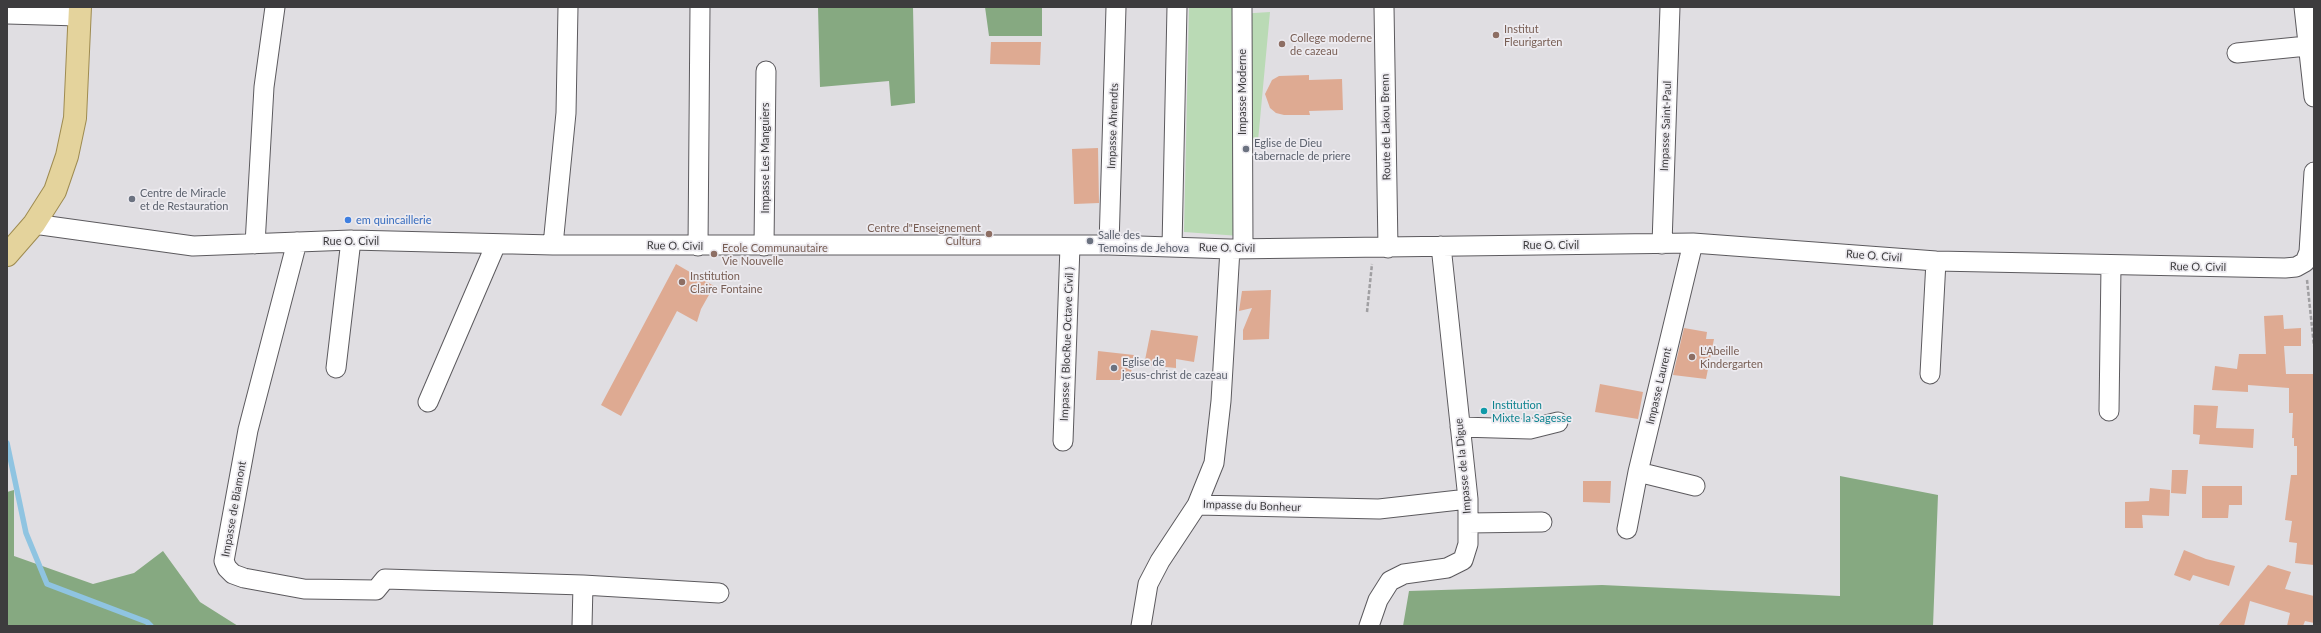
<!DOCTYPE html>
<style>
body{margin:0}
#map{position:relative;width:2321px;height:633px;overflow:hidden;background:#e0dee2;font-family:Lato,sans-serif}
canvas{display:block}
.frame{position:absolute;inset:0;border:8px solid #3d3c3e;pointer-events:none}
</style>
<div id="map">
<canvas width="2321" height="633"></canvas>
<div class="frame"></div>
</div>
<script>
const context = document.querySelector('canvas').getContext('2d');
context.lineJoin = 'round';
function fillPath(path, color) { context.fillStyle = color; context.fill(path, 'evenodd'); }
const toPath = rows => new Path2D(rows.map(r => 'M' + r).join(''));
function stroke(path, color, width, dash) { context.strokeStyle = color; context.lineWidth = width; context.lineCap = dash ? 'butt' : 'round'; context.setLineDash(dash || []); context.stroke(path); }
function label(font, color, halo, rows, align = 'center') {
  context.font = font + ' Lato,sans-serif'; context.lineWidth = 3.5; context.setLineDash([]); context.textBaseline = 'middle'; context.strokeStyle = halo; context.fillStyle = color; for (const [text, x, y, turn = 0] of rows) {
    context.save(); context.translate(x, y); context.rotate((+turn || 0) * Math.PI / 180); context.textAlign = isNaN(turn) ? turn : align; if (halo) context.strokeText(text, 0, 0); context.fillText(text, 0, 0); context.restore();
  }
}
fillPath(toPath([
 [1189,7,1237,7,1238,14,1270,12,1258,141,1246,143,1240,236,1184,232]
]), '#badab5');
fillPath(toPath([
 [818,7,913,7,915,103,891,106,889,81,820,87],
 [985,7,1042,7,1042,36,989,36],
 [1840,476,1938,495,1933,626,1403,626,1409,591,1602,585,1840,596],
 [14,490,14,556,93,584,134,573,163,551,200,602,238,626,7,626,7,492]
]), '#86a981');
stroke(toPath([
 [7,443,26,533,47,584,147,622,151,626]
]), '#8fc4e1', 5.5);
fillPath(toPath([
 [991,42,1041,42,1040,65,990,64],
 [1309,75,1309,80,1342,79,1343,110,1309,111,1310,115,1284,115,1276,113,1270,108,1265,94,1272,80,1279,76],
 [1098,148,1099,203,1074,204,1072,149],
 [676,264,714,286,701,309,697,322,677,311,621,416,601,405],
 [1271,290,1269,339,1243,340,1243,330,1252,308,1239,311,1242,291],
 [2283,315,2284,329,2301,328,2301,346,2284,346,2286,374,2314,374,2314,565,2295,563,2297,543,2289,542,2292,521,2285,520,2291,475,2297,475,2297,446,2294,446,2294,438,2292,438,2293,413,2289,413,2289,388,2248,385,2248,392,2212,390,2215,366,2237,369,2239,354,2266,354,2264,316],
 [1684,328,1707,332,1706,339,1714,339,1706,379,1673,375],
 [1151,330,1198,336,1194,362,1176,359,1176,368,1144,365],
 [1098,351,1134,355,1130,380,1096,380],
 [1600,384,1643,392,1638,419,1595,412],
 [2194,405,2218,406,2216,428,2254,429,2253,448,2199,444,2200,435,2193,434],
 [2172,470,2188,470,2186,494,2171,493],
 [1583,481,1611,481,1610,503,1583,502],
 [2202,486,2242,486,2242,505,2229,505,2228,518,2202,518],
 [2150,488,2170,490,2169,516,2142,515,2143,528,2125,528,2125,502,2149,501],
 [2184,550,2206,559,2235,566,2229,586,2193,575,2190,581,2174,575],
 [2268,565,2291,572,2285,589,2314,596,2314,623,2305,621,2303,626,2287,626,2290,613,2250,601,2244,626,2218,626]
]), '#deaa92');
const minor = toPath([
 [1242,7,1243,248],
 [1384,7,1388,248],
 [2304,7,2314,97],
 [7,14,79,16],
 [2237,53,2307,46],
 [34,224,193,246,351,240,553,245,1109,245,1230,249,1693,243,1936,261,2285,268,2296,267,2305,262,2309,252,2314,172],
 [297,242,248,430,224,561,227,568,233,574,244,578,304,589,376,590,385,579,583,585,582,626],
 [255,244,264,87,275,7],
 [1662,244,1670,7],
 [553,245,566,113,568,7],
 [1109,245,1116,7],
 [698,246,700,7],
 [764,246,766,71],
 [1172,247,1177,7],
 [1230,249,1221,401,1214,463,1197,505,1379,509,1468,499],
 [336,368,351,240],
 [1930,374,1936,261],
 [428,402,496,244],
 [2109,411,2111,266],
 [1460,427,1530,429,1558,422],
 [1063,441,1070,246],
 [1638,472,1695,486],
 [1468,523,1542,522],
 [1627,529,1638,472,1693,243],
 [583,585,719,593],
 [1141,626,1148,584,1160,561,1197,505],
 [1369,626,1378,600,1390,581,1404,574,1447,568,1463,560,1468,544,1468,499,1441,246]
]);
const major = toPath([
 [7,255,34,224,55,191,67,156,75,118,80,7]
]);
stroke(minor, '#5c5a5e', 21);
stroke(major, '#9e8b50', 24);
stroke(toPath([
 [2307,280,2314,346],
 [1367,312,1372,264]
]), '#a09fa2', 2.5, [4, 2]);
stroke(minor, '#fff', 19);
stroke(major, '#e4d39c', 22);
for (const [x, y, r, color] of [
 [1496,35,4,"#8d6e63"],
 [1282,44,4,"#8d6e63"],
 [1246,149,4,"#6b7280"],
 [132,199,4,"#6b7280"],
 [348,220,4,"#3f7fe0"],
 [989,234,4,"#8d6e63"],
 [1090,241,4,"#6b7280"],
 [714,254,4,"#8d6e63"],
 [682,282,4,"#8d6e63"],
 [1692,357,4,"#8d6e63"],
 [1114,368,4,"#6b7280"],
 [1484,411,4,"#0f9aa8"]
]) { const dot = new Path2D(); dot.arc(x, y, r, 0, 2 * Math.PI); context.fillStyle = color; context.fill(dot); stroke(dot, '#edebf0', 1.5); }
label('11px', '#785e54', '#edebf0', [
 ["Institut",1504,29],
 ["Fleurigarten",1504,42],
 ["College moderne",1290,38],
 ["de cazeau",1290,51],
 ["Centre d\"Enseignement",981,228,"right"],
 ["Cultura",981,241,"right"],
 ["Ecole Communautaire",722,248],
 ["Vie Nouvelle",722,261],
 ["Institution",690,276],
 ["Claire Fontaine",690,289],
 ["L'Abeille",1700,351],
 ["Kindergarten",1700,364]
], 'left');
label('11px', '#3d3c3e', '#edebf0', [
 ["Impasse Moderne",1242,92,-90],
 ["Impasse Ahrendts",1113,126,-88],
 ["Impasse Saint-Paul",1666,126,-88],
 ["Route de Lakou Brenn",1386,127,-91],
 ["Impasse Les Manguiers",765,158,-90],
 ["Rue O. Civil",351,241],
 ["Rue O. Civil",1551,245],
 ["Rue O. Civil",675,246,1],
 ["Rue O. Civil",1227,248,1],
 ["Rue O. Civil",1874,256,4],
 ["Rue O. Civil",2198,267,1],
 ["Impasse ( BlocRue Octave Civil )",1067,344,-88],
 ["Impasse Laurent",1659,386,-77],
 ["Impasse de la Digue",1463,466,-95],
 ["Impasse du Bonheur",1252,506,2],
 ["Impasse de Biamont",234,509,-80]
]);
label('11px', '#5b616d', '#edebf0', [
 ["Eglise de Dieu",1254,143],
 ["tabernacle de priere",1254,156],
 ["Centre de Miracle",140,193],
 ["et de Restauration",140,206],
 ["Salle des",1098,235],
 ["Temoins de Jehova",1098,248],
 ["Eglise de",1122,362],
 ["jesus-christ de cazeau",1122,375]
], 'left');
label('11px', '#366cbe', '#edebf0', [
 ["em quincaillerie",356,220]
], 'left');
label('11px', '#0d838f', '#edebf0', [
 ["Institution",1492,405],
 ["Mixte la Sagesse",1492,418]
], 'left');
</script>
